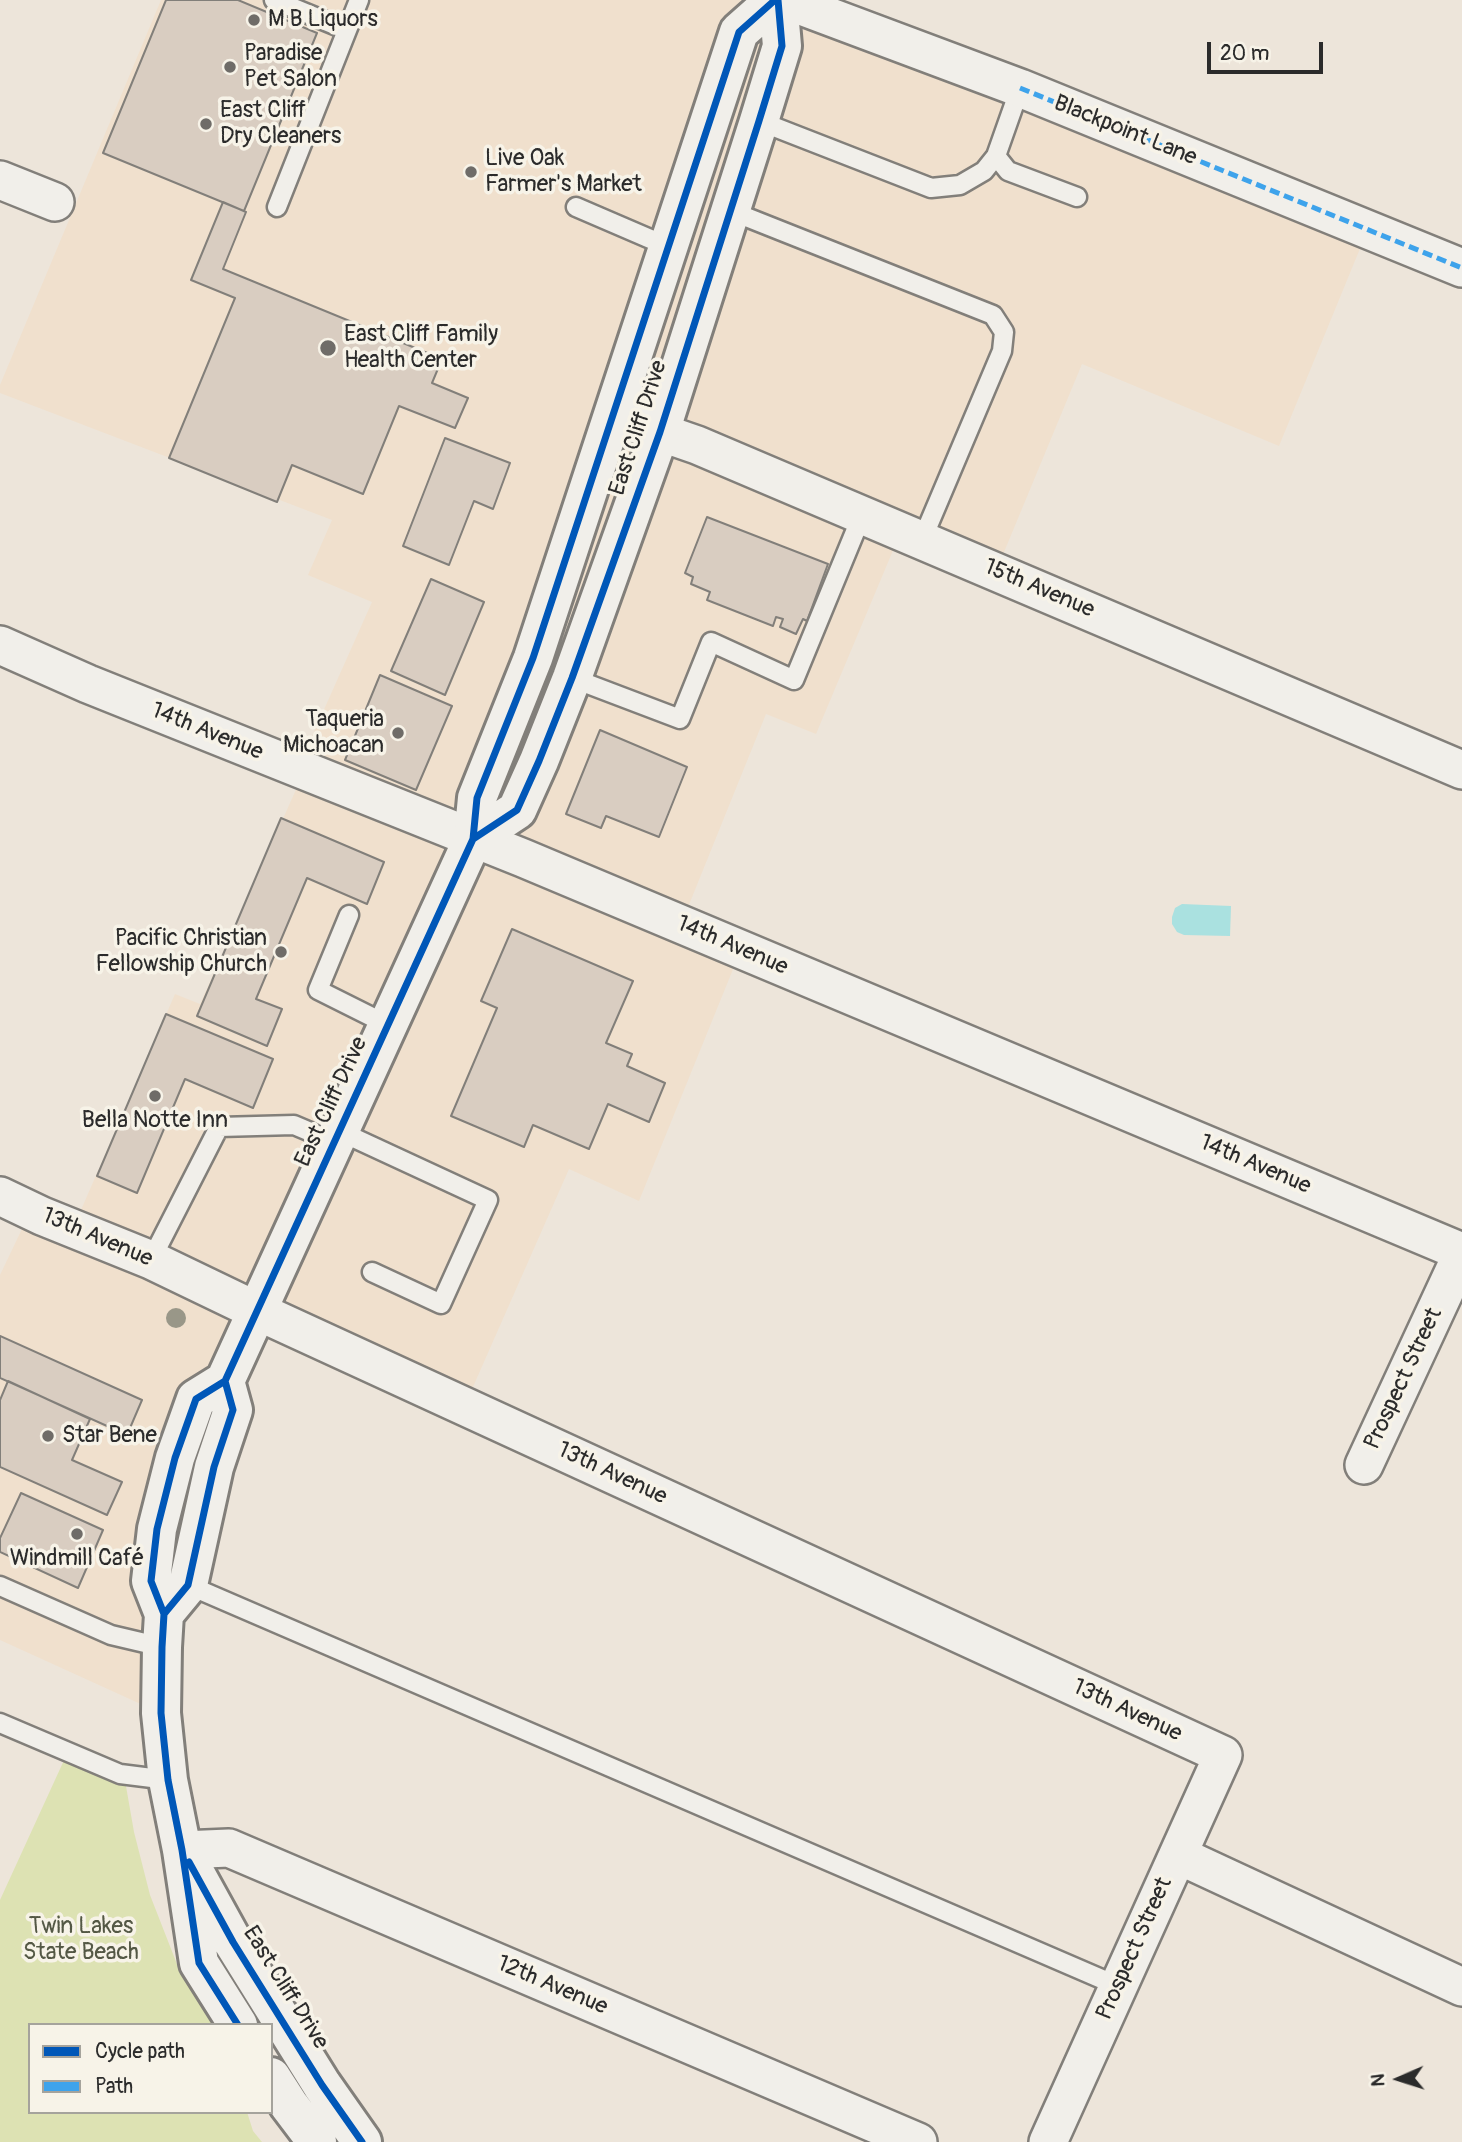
<!DOCTYPE html>
<meta charset="utf-8">
<style>
body{margin:0}
#map{position:relative;width:1462px;height:2142px;overflow:hidden;background:#ede5da;font-family:Pangolin,sans-serif}
canvas{display:block}
.legend{position:absolute;left:28px;top:2023px;width:245px;height:91px;box-sizing:border-box;background:#f7f3e8;border:2px solid #a5a39c;margin:0;padding:9px 12px;list-style:none;font-size:21px;color:#2b2b2b}
.legend li{display:flex;align-items:center;gap:14px;height:35px}
.legend b{width:35px;border:2px solid #a5a39c}
.north{position:absolute;left:1364px;top:2044px;width:70px;height:70px;-webkit-text-stroke:5px #f7f3e8;paint-order:stroke;rotate:267deg;font-size:19px;font-weight:700;line-height:28px;text-align:center;color:#2b2b2b}
.north::after{content:'';display:block;margin:auto;width:24px;height:32px;background:#2b2b2b;clip-path:polygon(50% 0,100% 100%,50% 72%,0 100%)}
.scale{position:absolute;left:1207px;top:42px;width:116px;height:32px;box-sizing:border-box;border:4px solid #2b2b2b;border-top:0;padding-left:9px;font-size:21px;line-height:24px;white-space:nowrap;color:#2b2b2b;-webkit-text-stroke:5px #f7f3e8;paint-order:stroke}
</style>
<div id="map">
<canvas width="1462" height="2142"></canvas>
<ul class="legend">
<li><b style="height:9px;background:#0057b8"></b>Cycle path</li>
<li><b style="height:9px;background:#3ea3eb"></b>Path</li>
</ul>
<div class="north">N</div>
<div class="scale">20 m</div>
</div>
<script>
const context = document.querySelector('canvas').getContext('2d');
context.lineJoin = 'round';
function fillPath(path, color) { context.fillStyle = color; context.fill(path, 'evenodd'); }
const toPath = rows => new Path2D(rows.map(r => 'M' + r).join(''));
function stroke(path, color, width, dash) { context.strokeStyle = color; context.lineWidth = width; context.lineCap = dash ? 'butt' : 'round'; context.setLineDash(dash || []); context.stroke(path); }
function label(font, color, halo, rows, align = 'center') {
  context.font = font + ' Pangolin,sans-serif'; context.lineWidth = 7; context.setLineDash([]); context.textBaseline = 'middle'; context.strokeStyle = halo; context.fillStyle = color; for (const [text, x, y, turn = 0] of rows) {
    context.save(); context.translate(x, y); context.rotate((+turn || 0) * Math.PI / 180); context.textAlign = isNaN(turn) ? turn : align; if (halo) context.strokeText(text, 0, 0); context.fillText(text, 0, 0); context.restore();
  }
}
fillPath(toPath([
 [161,0,782,0,1366,234,1279,446,1082,364,997,569,902,529,816,734,766,714,680,927,740,952,639,1201,569,1169,465,1405,262,1312,210,1434,167,1716,0,1640,0,1275,32,1208,74,1226,175,994,200,1004,303,774,297,770,372,602,308,575,332,520,0,393,0,385]
]), '#f0e0cd');
fillPath(toPath([
 [71,1745,123,1769,134,1832,150,1895,182,1977,208,1991,219,2025,30,2025,30,2112,247,2112,253,2131,262,2142,0,2142,0,1900]
]), '#dde2b3');
fillPath(toPath([
 [1182,904,1231,906,1230,936,1184,935,1177,932,1172,924,1172,917,1175,908]
]), '#aae1e0');
const building = toPath([
 [166,0,238,0,317,33,244,211,103,153,166,0],
 [223,202,246,212,223,269,442,359,432,383,468,398,455,428,399,406,363,494,292,465,277,502,169,458,235,298,191,280,223,202],
 [445,438,510,463,493,509,474,501,449,565,403,546,445,438],
 [707,517,828,564,807,621,803,619,796,634,780,627,783,619,776,617,773,626,707,600,710,592,691,584,693,577,685,573,707,517],
 [431,579,484,602,445,695,391,671,431,579],
 [380,675,452,706,416,790,345,760,380,675],
 [600,730,687,767,659,837,606,816,601,828,566,814,600,730],
 [281,818,384,862,367,904,307,878,256,999,282,1009,267,1046,197,1016,281,818],
 [512,929,633,981,606,1043,632,1054,627,1066,665,1083,649,1122,608,1104,589,1149,533,1125,524,1147,451,1116,497,1008,481,1001,512,929],
 [166,1014,273,1059,253,1108,185,1079,137,1193,97,1176,166,1014],
 [0,1336,142,1400,127,1435,0,1378,0,1336],
 [8,1381,90,1419,72,1460,122,1482,107,1515,0,1467,0,1400,8,1381],
 [21,1493,103,1530,78,1588,0,1552,0,1538,21,1493]
]);
fillPath(building, '#d9cdc1');
stroke(building, '#827f7a', 2);
const service = toPath([
 [274,0,347,30],
 [759,121,931,188,960,185,984,171,996,156,1020,88],
 [996,156,1008,171,1077,197],
 [277,207,359,0],
 [576,207,669,247],
 [731,211,993,315,1004,332,1002,351,922,540],
 [572,678,680,719,711,642,794,680,862,515],
 [349,915,318,990,388,1025],
 [339,1131,488,1200,441,1304,372,1272],
 [151,1260,219,1127,294,1125,334,1142],
 [188,1585,1118,1986],
 [0,1586,111,1635,162,1647],
 [0,1723,120,1774,168,1780]
]);
const minor = toPath([
 [785,0,1020,88,1462,268],
 [0,180,55,202],
 [613,416,697,445,1462,770],
 [0,645,88,684,523,858,1462,1252],
 [0,1196,42,1216,151,1260,257,1311,1223,1755,1048,2142],
 [1364,1465,1462,1254],
 [182,1850,229,1848,918,2142],
 [1178,1855,1462,1987]
]);
const secondary = toPath([
 [473,839,517,810,539,761,572,678,660,432,759,121,782,46,778,0],
 [164,1614,188,1585,214,1467,233,1410,225,1381],
 [195,1873,233,1942,322,2085,362,2142],
 [238,2025,199,1963,182,1850,168,1780,161,1713,162,1647,164,1614,151,1581,157,1529,175,1458,196,1399,225,1381,473,839,477,798,533,658,739,32,775,0],
 [271,2077,289,2105,317,2142]
]);
stroke(service, '#827f7a', 23);
stroke(minor, '#827f7a', 42);
stroke(secondary, '#827f7a', 44);
stroke(service, '#f1efea', 18);
stroke(minor, '#f1efea', 37);
stroke(secondary, '#f1efea', 38);
stroke(toPath([
 [1020,88,1462,268]
]), '#3ea3eb', 5, [10, 5]);
stroke(toPath([
 [473,839,517,810,539,761,572,678,660,432,759,121,782,46,778,0],
 [164,1614,188,1585,214,1467,233,1410,225,1381],
 [189,1862,233,1942,322,2085,362,2142],
 [238,2025,199,1963,182,1850,168,1780,161,1713,162,1647,164,1614,151,1581,157,1529,175,1458,196,1399,225,1381,473,839,477,798,533,658,739,32,775,0]
]), '#0057b8', 7);
context.fillStyle = '#999788';
for (const [x, y] of [
 [176,1318]
]) { context.beginPath(); context.arc(x, y, 10, 0, 2 * Math.PI); context.fill(); }
for (const [x, y, r, color] of [
 [254,20,7,"#6f6c68"],
 [230,67,7,"#6f6c68"],
 [206,124,7,"#6f6c68"],
 [471,172,7,"#6f6c68"],
 [328,348,9,"#6f6c68"],
 [398,733,7,"#6f6c68"],
 [281,952,7,"#6f6c68"],
 [155,1096,7,"#6f6c68"],
 [48,1436,7,"#6f6c68"],
 [77,1534,7,"#6f6c68"]
]) { const dot = new Path2D(); dot.arc(x, y, r, 0, 2 * Math.PI); context.fillStyle = color; context.fill(dot); stroke(dot, '#f7f3e8', 2.5); }
label('23px', '#2b2b2b', '#f7f3e8', [
 ["M B Liquors",268,20],
 ["Paradise",244,54],
 ["Pet Salon",244,80],
 ["East Cliff",220,111],
 ["Dry Cleaners",220,137],
 ["Live Oak",485,159],
 ["Farmer's Market",485,185],
 ["East Cliff Family",344,335],
 ["Health Center",344,361],
 ["Taqueria",384,720,"right"],
 ["Michoacan",384,746,"right"],
 ["Pacific Christian",267,939,"right"],
 ["Fellowship Church",267,965,"right"],
 ["Bella Notte Inn",155,1121,"center"],
 ["Star Bene",62,1436],
 ["Windmill Café",77,1559,"center"]
], 'left');
label('23px', '#2b2b2b', '#f7f3e8', [
 ["Blackpoint Lane",1125,131,22],
 ["East Cliff Drive",639,428,-72],
 ["15th Avenue",1039,589,23],
 ["14th Avenue",207,732,22],
 ["14th Avenue",732,946,23],
 ["East Cliff Drive",332,1102,-65],
 ["14th Avenue",1255,1165,23],
 ["13th Avenue",97,1238,23],
 ["Prospect Street",1404,1379,-65],
 ["13th Avenue",612,1474,25],
 ["13th Avenue",1127,1711,25],
 ["Prospect Street",1135,1949,-66],
 ["12th Avenue",552,1986,23],
 ["East Cliff Drive",285,1988,58]
]);
label('23px', '#545845', '#f7f3e8', [
 ["Twin Lakes",81,1927],
 ["State Beach",81,1953]
]);
</script>
